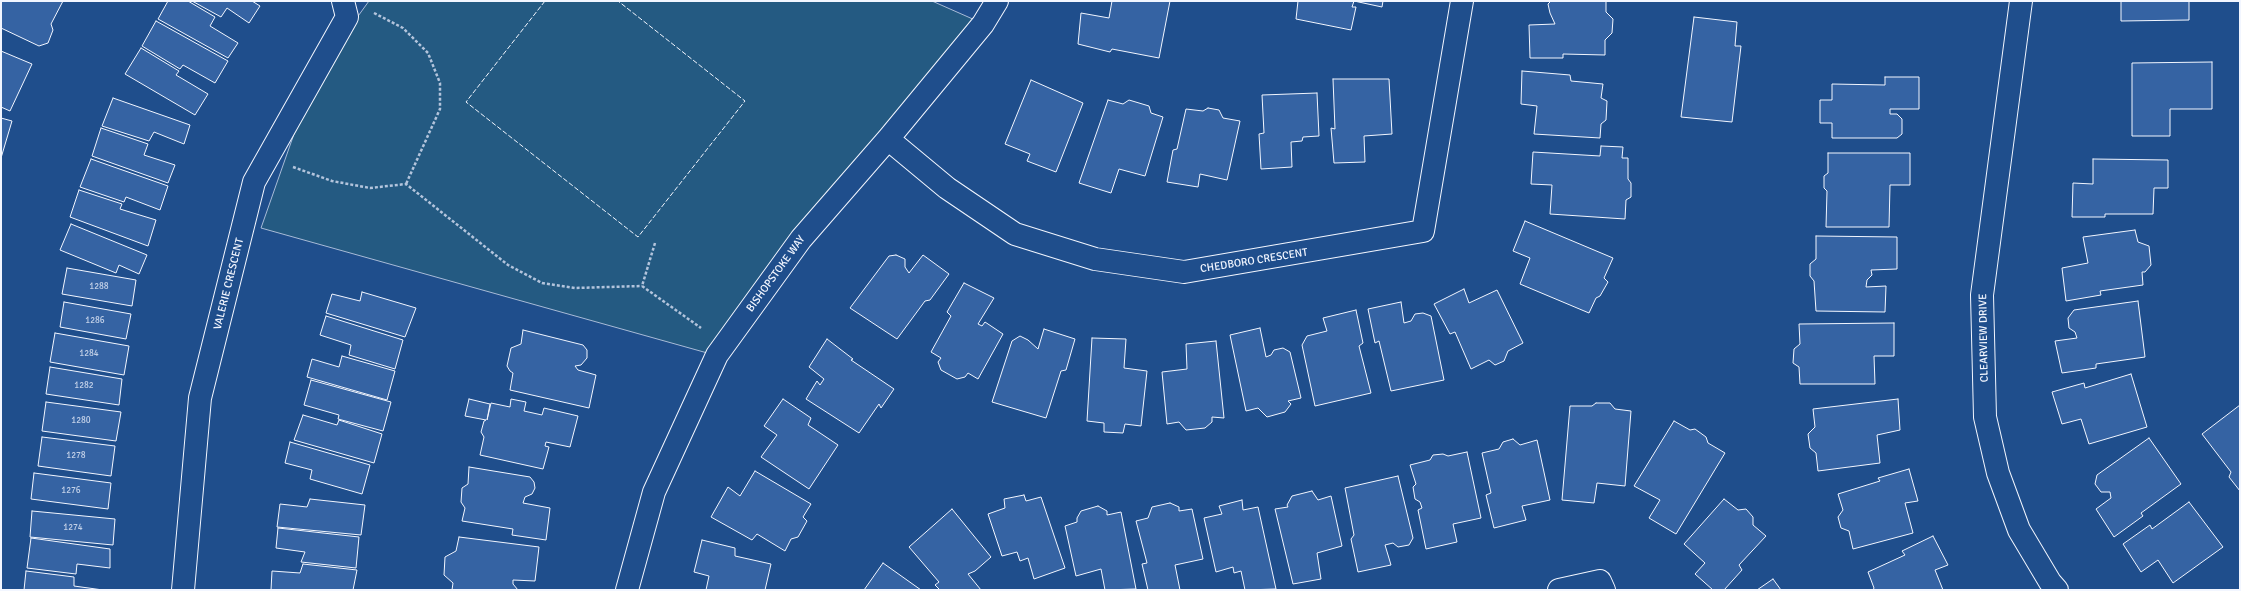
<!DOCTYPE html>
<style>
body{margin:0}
#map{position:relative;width:2241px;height:591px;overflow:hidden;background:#1f4e8c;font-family:Signika,sans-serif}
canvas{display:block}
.frame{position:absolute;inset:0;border:2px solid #f2f6ff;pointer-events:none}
</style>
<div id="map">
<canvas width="2241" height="591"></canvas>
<div class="frame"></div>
</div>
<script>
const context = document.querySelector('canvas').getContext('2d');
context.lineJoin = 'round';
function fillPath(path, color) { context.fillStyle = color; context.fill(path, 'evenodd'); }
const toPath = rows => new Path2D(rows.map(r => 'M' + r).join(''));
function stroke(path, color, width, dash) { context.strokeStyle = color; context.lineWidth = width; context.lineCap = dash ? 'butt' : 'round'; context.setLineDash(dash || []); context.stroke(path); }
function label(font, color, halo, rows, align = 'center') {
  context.font = font + ' Signika,sans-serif'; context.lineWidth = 3; context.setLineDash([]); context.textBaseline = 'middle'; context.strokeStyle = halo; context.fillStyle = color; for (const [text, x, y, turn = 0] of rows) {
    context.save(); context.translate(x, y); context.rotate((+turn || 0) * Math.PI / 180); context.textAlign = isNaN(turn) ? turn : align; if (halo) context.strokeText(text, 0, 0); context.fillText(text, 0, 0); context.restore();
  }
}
const green = toPath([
 [369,1,932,1,984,24,718,356,261,228,314,77,369,1]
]);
fillPath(green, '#245a82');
stroke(green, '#a8bbd7', 1);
const building = toPath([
 [1,1,63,1,51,24,53,30,48,43,39,46,1,28,1,1],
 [168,1,188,1,215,17,210,26,238,43,228,58,158,19,168,1],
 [192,1,252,1,260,6,249,23,227,8,221,17,192,1],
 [1112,1,1170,1,1159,58,1112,49,1110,52,1078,44,1081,13,1109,18,1112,1],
 [1298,1,1383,1,1382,7,1354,1,1352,7,1356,7,1351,30,1296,19,1298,1],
 [1551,1,1606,1,1606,12,1613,19,1612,33,1605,40,1605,55,1563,54,1563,58,1530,58,1529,25,1555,24,1550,13,1548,4,1551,1],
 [2121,1,2189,1,2189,20,2121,21,2121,1],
 [1694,17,1737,22,1735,46,1741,46,1732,122,1681,117,1694,17],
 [156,21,228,61,215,83,183,65,180,69,142,46,156,21],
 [141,48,179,71,176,75,208,94,195,115,125,74,141,48],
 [1,51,32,64,10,111,1,107,1,51],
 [2212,62,2212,109,2170,109,2170,136,2132,136,2132,63,2212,62],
 [1522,71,1570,75,1571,81,1603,84,1601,98,1607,101,1606,120,1601,124,1600,138,1534,134,1537,106,1521,104,1522,71],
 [1885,77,1919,77,1919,109,1890,109,1890,114,1897,114,1902,119,1902,134,1897,138,1832,138,1832,123,1820,123,1820,100,1832,100,1832,84,1885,85,1885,77],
 [1333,79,1389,79,1392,134,1364,136,1365,162,1334,163,1331,128,1335,129,1333,79],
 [1031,80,1083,103,1056,172,1027,161,1030,154,1005,144,1031,80],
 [1317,93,1319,136,1303,137,1302,141,1291,142,1292,167,1261,169,1259,134,1264,133,1262,95,1317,93],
 [113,98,190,125,184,144,154,132,149,141,102,126,113,98],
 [1108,100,1123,104,1129,100,1149,106,1151,113,1163,117,1145,176,1119,169,1111,193,1079,183,1108,100],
 [1208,108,1219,110,1223,118,1240,121,1227,180,1200,174,1198,187,1167,182,1173,150,1177,149,1186,109,1203,111,1208,108],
 [1,118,12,121,1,158,1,118],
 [101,128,148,144,144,155,175,165,168,183,92,156,101,128],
 [1601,146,1623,147,1622,158,1628,158,1628,179,1631,183,1631,197,1626,200,1625,219,1550,214,1552,185,1531,184,1533,152,1600,156,1601,146],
 [1828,153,1910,153,1910,185,1890,185,1889,227,1826,227,1827,191,1824,188,1824,176,1828,173,1828,153],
 [91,159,168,186,160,210,126,197,124,202,80,187,91,159],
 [2093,159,2168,160,2168,188,2154,188,2153,214,2105,214,2105,217,2072,217,2073,183,2093,184,2093,159],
 [79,190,122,204,120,209,156,220,148,246,70,217,79,190],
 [1525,221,1613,258,1604,278,1608,282,1600,296,1596,298,1589,313,1520,284,1530,258,1513,251,1525,221],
 [71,224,147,255,139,274,119,265,116,273,60,250,71,224],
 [2135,230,2138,242,2149,246,2151,265,2145,272,2142,272,2143,285,2100,291,2101,295,2066,301,2062,268,2088,263,2083,237,2135,230],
 [1816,236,1897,237,1897,269,1871,270,1872,275,1867,280,1866,287,1886,286,1885,312,1816,311,1814,281,1810,276,1810,264,1816,259,1816,236],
 [896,255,905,259,905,267,909,273,923,255,949,274,930,300,925,301,897,339,850,308,889,256,896,255],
 [67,268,136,280,132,306,62,294,67,268],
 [964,283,994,298,978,324,982,326,985,322,1003,334,978,379,968,373,965,377,957,379,941,370,938,362,941,358,931,352,951,316,947,312,964,283],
 [1464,289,1469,303,1497,290,1523,343,1508,351,1504,361,1495,365,1489,360,1471,369,1455,332,1450,334,1434,304,1464,289],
 [362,292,416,308,405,337,326,313,332,294,360,301,362,292],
 [2138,301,2145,357,2096,364,2096,368,2062,373,2055,341,2077,338,2075,332,2069,328,2068,318,2074,310,2138,301],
 [64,302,131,314,126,339,60,327,64,302],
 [1401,302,1404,323,1411,321,1415,314,1423,313,1431,316,1444,380,1391,391,1379,341,1375,343,1368,309,1401,302],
 [1356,310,1363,343,1359,346,1371,393,1315,406,1302,345,1307,336,1327,331,1323,318,1356,310],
 [326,316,403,340,395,369,349,355,351,345,320,335,326,316],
 [1894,323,1894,356,1874,356,1875,384,1800,384,1799,367,1793,363,1794,349,1800,344,1799,324,1894,323],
 [1260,328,1266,357,1271,355,1274,350,1283,348,1290,352,1301,398,1288,401,1291,404,1285,412,1267,417,1258,408,1246,411,1230,335,1260,328],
 [1044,329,1075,339,1066,370,1061,371,1046,418,992,402,1012,341,1020,336,1028,340,1038,349,1044,329],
 [523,330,583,345,587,350,587,358,581,365,575,366,578,370,596,375,589,408,510,390,513,373,510,371,507,366,511,348,521,344,523,330],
 [55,333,129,346,124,375,50,362,55,333],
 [1092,338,1126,339,1124,368,1147,371,1141,426,1125,424,1123,433,1104,432,1104,423,1087,421,1092,338],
 [827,339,853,359,851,360,894,389,881,408,879,404,859,433,806,399,817,381,820,385,824,379,809,367,827,339],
 [1216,341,1224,418,1212,417,1212,422,1205,428,1186,430,1179,422,1167,424,1162,372,1187,369,1186,344,1216,341],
 [342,356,395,371,387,400,307,377,312,359,339,367,342,356],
 [50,367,122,379,119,405,46,394,50,367],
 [2131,374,2147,427,2089,444,2081,419,2062,424,2052,392,2084,383,2085,388,2131,374],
 [311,380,391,402,383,431,338,419,339,415,304,405,311,380],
 [469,399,490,404,487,420,491,403,510,407,511,399,526,402,524,411,542,415,544,408,578,416,570,447,546,442,545,446,549,447,543,469,480,455,484,437,481,432,484,421,486,420,465,416,469,399],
 [783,399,811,418,808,425,838,445,809,489,761,457,777,435,764,426,783,399],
 [1898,399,1900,430,1877,435,1880,463,1818,471,1816,453,1810,448,1808,434,1815,427,1813,409,1898,399],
 [46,402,121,412,116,441,42,431,46,402],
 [1596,403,1610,403,1615,409,1631,411,1625,486,1597,483,1594,503,1562,500,1570,406,1592,406,1596,403],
 [2240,405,2240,491,2229,477,2231,472,2202,434,2240,405],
 [303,415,337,425,339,420,382,434,374,463,294,440,303,415],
 [1674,421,1690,430,1695,429,1706,437,1708,443,1725,453,1676,534,1649,518,1660,500,1634,486,1674,421],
 [42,437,115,446,111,476,38,466,42,437],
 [2149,438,2181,484,2141,513,2143,516,2114,537,2096,509,2111,498,2110,492,2101,492,2095,484,2097,475,2149,438],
 [1513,439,1520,445,1537,440,1550,500,1522,506,1526,520,1494,528,1486,495,1491,493,1482,453,1499,449,1503,442,1513,439],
 [290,442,370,465,362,494,310,479,312,470,285,463,290,442],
 [1467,452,1481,518,1453,524,1457,542,1426,549,1418,510,1422,508,1420,502,1415,499,1413,487,1416,484,1410,465,1430,460,1433,455,1443,454,1448,456,1467,452],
 [469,467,530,477,534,482,535,488,532,494,525,497,523,503,550,508,546,540,512,535,513,529,462,521,465,508,461,502,462,488,468,484,469,467],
 [1909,469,1918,501,1905,503,1913,533,1853,549,1849,531,1841,528,1838,517,1843,510,1838,494,1880,481,1878,478,1909,469],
 [755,471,811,504,803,517,807,521,798,537,791,539,785,551,757,534,752,540,711,517,728,487,740,496,755,471],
 [34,473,111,483,108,509,31,499,34,473],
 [1398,476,1413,538,1409,545,1398,547,1393,543,1385,545,1391,565,1358,572,1351,539,1354,535,1345,488,1398,476],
 [1312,491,1318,500,1331,496,1342,546,1317,553,1321,579,1293,584,1275,509,1288,507,1287,505,1292,496,1312,491],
 [1024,495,1026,501,1041,497,1065,568,1034,579,1028,558,1020,561,1017,552,1002,556,988,514,1005,508,1004,499,1024,495],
 [310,499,365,505,361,535,277,527,280,504,307,507,310,499],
 [1724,499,1738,510,1746,509,1753,517,1753,525,1766,536,1739,565,1742,570,1724,590,1713,590,1695,574,1705,563,1684,544,1724,499],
 [1242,500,1243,510,1258,507,1276,589,1245,590,1241,571,1234,573,1233,567,1216,572,1204,518,1222,514,1219,506,1242,500],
 [2189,502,2223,547,2173,583,2158,560,2141,572,2123,544,2150,525,2152,529,2189,502],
 [1170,503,1179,507,1179,511,1192,509,1203,559,1175,565,1180,590,1148,590,1142,564,1147,563,1136,521,1148,518,1152,507,1170,503],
 [1098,506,1107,511,1107,515,1121,512,1136,589,1105,590,1101,569,1076,576,1065,526,1077,522,1077,518,1081,511,1098,506],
 [952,509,991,557,975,571,968,574,981,590,940,590,935,585,939,582,909,547,952,509],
 [32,511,115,519,113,545,30,537,32,511],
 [278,528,359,537,356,568,301,562,305,552,276,548,278,528],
 [1933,536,1948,565,1935,570,1943,590,1873,590,1874,588,1868,572,1905,555,1902,551,1933,536],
 [459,537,539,547,535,581,513,580,513,584,518,590,452,590,453,583,444,575,445,557,456,551,459,537],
 [31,538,110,549,110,568,77,564,76,574,27,568,31,538],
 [702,540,735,548,735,556,771,564,765,590,706,590,709,576,694,572,702,540],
 [883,563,921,590,864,590,883,563],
 [303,564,357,570,353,590,271,590,272,571,300,573,303,564],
 [26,571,74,577,74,586,103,590,24,590,26,571],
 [1773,579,1781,590,1757,590,1773,579]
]);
fillPath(building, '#3563a3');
stroke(building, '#f2f6ff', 1);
const minor = toPath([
 [2021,1,1982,295,1985,417,1998,473,2019,530,2050,582,2057,590],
 [888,139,947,188,1015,234,1095,259,1184,272,1423,231,1462,1],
 [183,590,200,398,254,182,347,17,343,1],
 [627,590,654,492,717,355,801,239,888,139,983,24,997,1],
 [1559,590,1600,581,1604,590]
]);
stroke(minor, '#f2f6ff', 24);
stroke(toPath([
 [374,13,403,28,428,53,440,83,440,109,406,184],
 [293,167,332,181,370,188,406,184,508,265,542,283,575,288,642,286],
 [655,243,642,286,701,328]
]), '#b3c4dc', 2.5, [3, 2]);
stroke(minor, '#1f4e8c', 22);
stroke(toPath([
 [545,1,466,102,638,237,745,101,618,1]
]), '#f2f6ff', 1, [5, 2]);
label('9px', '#c3d1e8', null, [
 ["1288",99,287],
 ["1286",95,321],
 ["1284",89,354],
 ["1282",84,386],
 ["1280",81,421],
 ["1278",76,456],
 ["1276",71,491],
 ["1274",73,528]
]);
label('11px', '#f2f6ff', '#1f4e8c', [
 ["CHEDBORO CRESCENT",1254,261,-9],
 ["BISHOPSTOKE WAY",776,274,-54],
 ["VALERIE CRESCENT",229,284,-76],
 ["CLEARVIEW DRIVE",1984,338,-91]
]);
</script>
